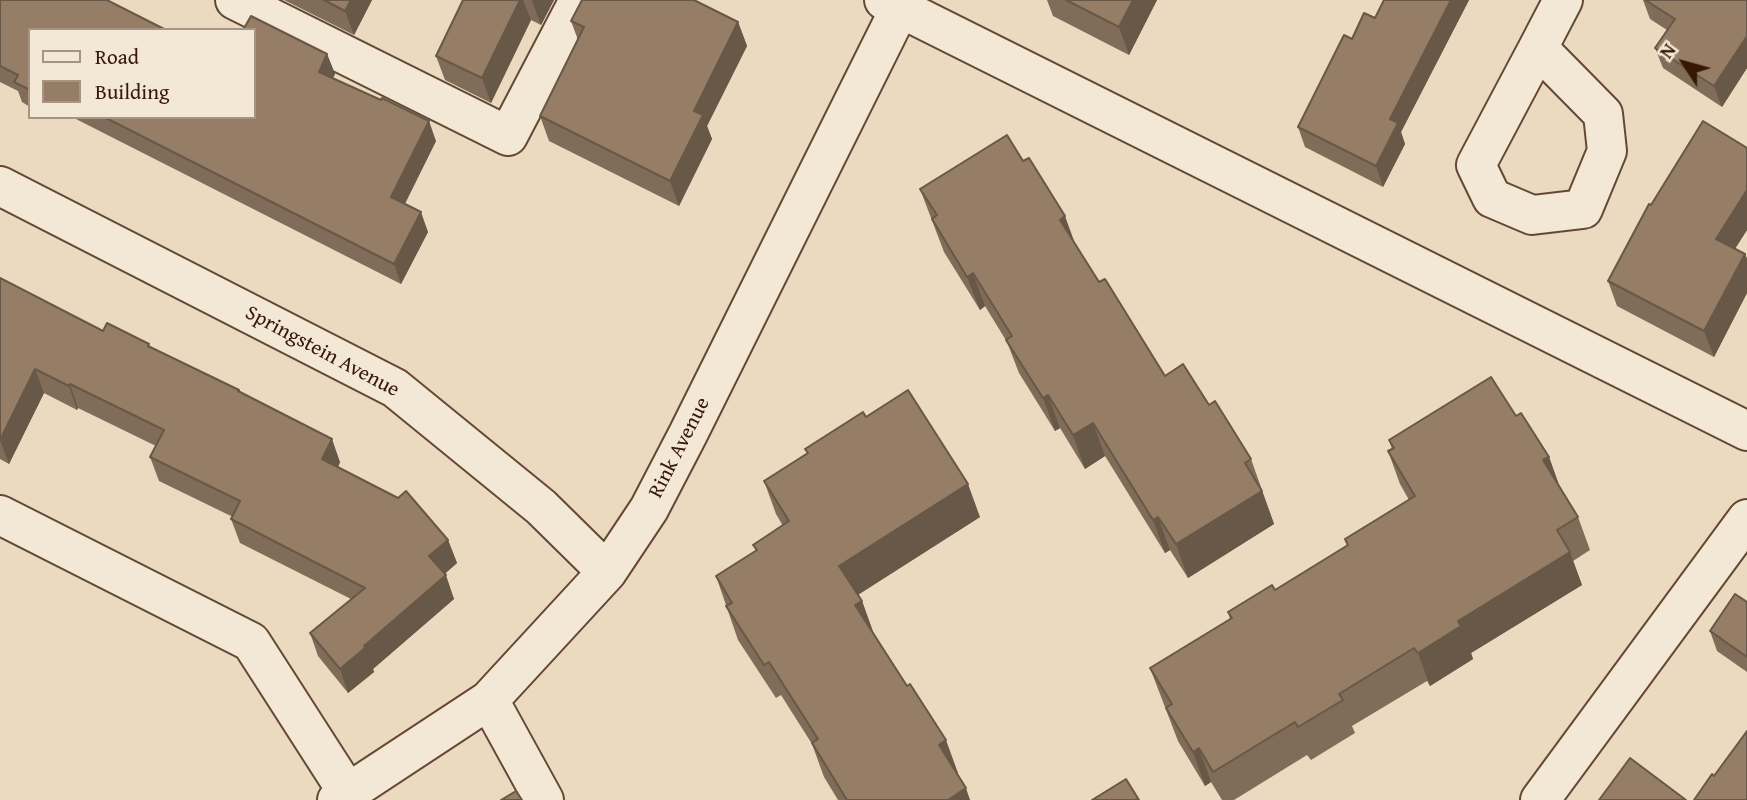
<!DOCTYPE html>
<style>
body{margin:0}
#map{position:relative;width:1747px;height:800px;overflow:hidden;background:#ecdac0;font-family:"Gentium Book Plus",serif}
canvas{display:block}
.legend{position:absolute;left:28px;top:28px;width:228px;height:91px;box-sizing:border-box;background:#f3e7d6;border:2px solid #a79482;margin:0;padding:9px 12px;list-style:none;font-size:21px;color:#361804}
.legend li{display:flex;align-items:center;gap:14px;height:35px}
.legend b{width:35px;border:2px solid #a79482}
.north{position:absolute;left:1649px;top:28px;width:70px;height:70px;-webkit-text-stroke:5px #f3e7d6;paint-order:stroke;rotate:306deg;font-size:19px;font-weight:700;line-height:28px;text-align:center;color:#361804}
.north::after{content:'';display:block;margin:auto;width:24px;height:32px;background:#361804;clip-path:polygon(50% 0,100% 100%,50% 72%,0 100%)}
</style>
<div id="map">
<canvas width="1747" height="800"></canvas>
<ul class="legend">
<li><b style="height:9px;background:#f3e7d6"></b>Road</li>
<li><b style="height:19px;background:#957d66"></b>Building</li>
</ul>
<div class="north">N</div>
</div>
<script>
const context = document.querySelector('canvas').getContext('2d');
context.lineJoin = 'round';
const toPath = rows => new Path2D(rows.map(r => 'M' + r).join(''));
function stroke(path, color, width, dash) { context.strokeStyle = color; context.lineWidth = width; context.lineCap = dash ? 'butt' : 'round'; context.setLineDash(dash || []); context.stroke(path); }
function fillPath(path, color) { context.fillStyle = color; context.fill(path, 'evenodd'); }
function label(font, color, halo, rows, align = 'center') {
  context.font = font + ' "Gentium Book Plus",serif'; context.lineWidth = 7; context.setLineDash([]); context.textBaseline = 'middle'; context.strokeStyle = halo; context.fillStyle = color; for (const [text, x, y, turn = 0] of rows) {
    context.save(); context.translate(x, y); context.rotate((+turn || 0) * Math.PI / 180); context.textAlign = isNaN(turn) ? turn : align; if (halo) context.strokeText(text, 0, 0); context.fillText(text, 0, 0); context.restore();
  }
}
const minor = toPath([
 [235,0,508,136,579,0],
 [884,0,1747,431],
 [1538,48,1603,114,1607,151,1583,209,1532,215,1492,198,1476,165,1538,48,1563,0],
 [0,186,395,388,541,507,607,572],
 [0,515,251,642,348,793],
 [489,700,544,800],
 [337,800,489,700,607,572,649,509,688,434,904,0],
 [1540,800,1747,519]
]);
stroke(minor, '#644833', 42);
stroke(minor, '#f3e7d6', 38);
fillPath(toPath([
 [0,0,30,30,30,107,22,102,18,91,0,82],
 [284,0,372,0,354,35],
 [463,0,554,0,541,25,531,20,491,103,445,80,436,56],
 [1047,0,1157,0,1129,55,1053,16],
 [1384,0,1469,0,1401,132,1405,144,1383,187,1305,147,1298,127,1352,39,1375,18],
 [1643,0,1747,0,1747,68,1722,107,1663,68,1655,48,1667,30,1650,19],
 [571,21,738,22,747,46,707,126,712,139,679,206,549,141,540,116,578,40],
 [327,54,335,74,333,78,436,141,405,204,428,232,401,284,72,117,254,117],
 [1747,148,1747,230,1735,249,1745,254,1747,259,1747,293,1714,357,1617,306,1608,281,1651,205],
 [920,189,1077,247,1099,282,1165,376,1209,405,1251,459,1274,524,1188,578,1170,550,1165,553,1105,456,1085,469,1060,428,1055,431,1019,373,1007,342,985,306,980,310,944,252],
 [0,278,103,331,150,347,239,390,240,392,340,462,338,467,448,540,457,563,444,574,454,599,373,669,374,672,348,693,318,656,310,633,351,599,240,543,231,519,233,517,159,481,150,457,156,446,78,408,77,410,44,393,9,464,0,459],
 [1516,416,1549,457,1559,486,1578,517,1590,550,1573,561,1582,585,1471,653,1473,659,1430,686,1427,681,1352,726,1355,733,1311,760,1307,755,1234,800,1222,800,1211,782,1205,786,1178,741,1150,668,1230,619,1228,612,1275,590,1347,546,1345,539,1409,500,1400,484,1388,451,1392,449,1389,440],
 [866,417,980,517,858,595,862,601,874,634,958,773,957,774,970,800,838,800,824,777,812,744,781,695,776,698,738,640,716,576,756,551,753,545,783,526,776,514,764,481,807,453,805,449],
 [1747,602,1747,672,1717,651,1710,631]
]), '#806c58');
fillPath(toPath([
 [351,0,372,0,354,35,345,11],
 [520,0,523,0,531,20,491,103,482,78],
 [533,0,554,0,541,25,532,1],
 [1133,0,1157,0,1129,55,1119,27],
 [1451,0,1469,0,1401,132,1405,144,1383,187,1376,166,1390,119],
 [738,22,747,46,707,126,712,139,679,206,670,181,694,111],
 [1747,36,1747,68,1722,107,1714,86],
 [327,54,335,74,326,92,319,72],
 [429,121,436,141,398,217,391,197],
 [1747,190,1747,230,1725,264,1716,239],
 [421,212,428,232,401,284,394,264],
 [1065,216,1077,249,1060,220],
 [1745,254,1747,259,1747,293,1714,357,1704,331],
 [973,273,985,306,980,310,967,277],
 [35,369,44,393,9,464,0,440],
 [70,384,78,408,77,410,69,386],
 [1048,395,1060,428,1055,431,1043,398],
 [1093,423,1105,456,1085,469,1073,435],
 [332,439,340,462,331,483,322,459],
 [1549,457,1561,490,1543,460],
 [968,484,980,517,851,599,839,566],
 [1262,491,1274,524,1188,578,1176,544],
 [1158,517,1170,550,1165,553,1153,520],
 [448,540,457,563,438,580,429,556],
 [1570,552,1582,585,1471,653,1473,659,1430,686,1418,653,1458,621],
 [446,575,454,599,373,669,374,672,348,693,340,669,364,646],
 [862,601,874,635,855,605],
 [946,740,958,773,951,779,939,745],
 [1199,748,1211,782,1205,786,1193,752],
 [966,788,970,800,948,800]
]), '#685847');
const building = toPath([
 [0,0,107,0,166,30,30,30,30,90,14,82,18,75,0,66,0,0],
 [324,0,351,0,345,11,324,0],
 [463,0,520,0,482,78,436,56,463,0],
 [582,0,694,0,738,22,694,111,703,115,670,181,540,116,584,27,571,21,582,0],
 [1066,0,1133,0,1119,27,1066,0],
 [1384,0,1451,0,1390,119,1398,123,1376,166,1298,127,1344,35,1352,39,1364,13,1375,18,1384,0],
 [1645,0,1747,0,1747,36,1714,86,1655,48,1675,19,1645,0],
 [251,16,327,54,319,72,381,100,382,98,429,121,391,197,421,212,394,264,104,117,254,117,254,30,243,30,251,16],
 [1703,121,1747,148,1747,190,1716,239,1745,254,1704,331,1608,281,1649,204,1651,205,1703,121],
 [1007,135,1023,161,1029,158,1065,216,1060,220,1099,282,1105,279,1165,376,1183,364,1209,405,1215,401,1251,459,1245,463,1262,491,1176,544,1158,517,1153,520,1093,423,1073,435,1048,395,1043,398,1006,340,1012,336,973,273,967,277,932,219,937,215,920,189,1007,135],
 [0,278,103,331,107,323,149,344,148,346,239,390,238,391,332,439,322,459,398,498,406,491,448,540,429,556,446,575,364,646,365,648,340,669,310,633,365,588,231,519,240,501,150,457,164,430,70,384,69,386,35,369,0,440,0,278],
 [1491,377,1516,416,1521,413,1549,457,1543,460,1578,517,1557,530,1570,552,1458,621,1461,626,1418,653,1414,648,1339,694,1343,700,1298,727,1295,722,1213,772,1199,748,1193,752,1166,708,1172,704,1150,668,1232,618,1228,612,1272,585,1275,590,1348,545,1345,539,1415,496,1388,451,1394,448,1389,440,1491,377],
 [908,390,968,484,839,566,862,601,855,605,907,686,910,684,946,740,939,745,966,788,948,800,847,800,812,743,818,739,769,662,764,665,726,606,732,603,716,576,757,550,753,545,789,521,764,481,808,453,805,449,863,412,866,417,908,390],
 [1735,594,1747,602,1747,657,1710,631,1735,594],
 [1747,731,1747,800,1694,800,1712,774,1714,776,1747,731],
 [1630,758,1686,800,1599,800,1630,758],
 [1126,779,1139,800,1092,800,1126,779],
 [516,791,522,800,501,800,516,791]
]);
fillPath(building, '#957d66');
stroke(building, '#685847', 2);
label('21px', '#361804', '#f3e7d6', [
 ["Springstein Avenue",322,352,28],
 ["Rink Avenue",680,448,-63]
]);
</script>
